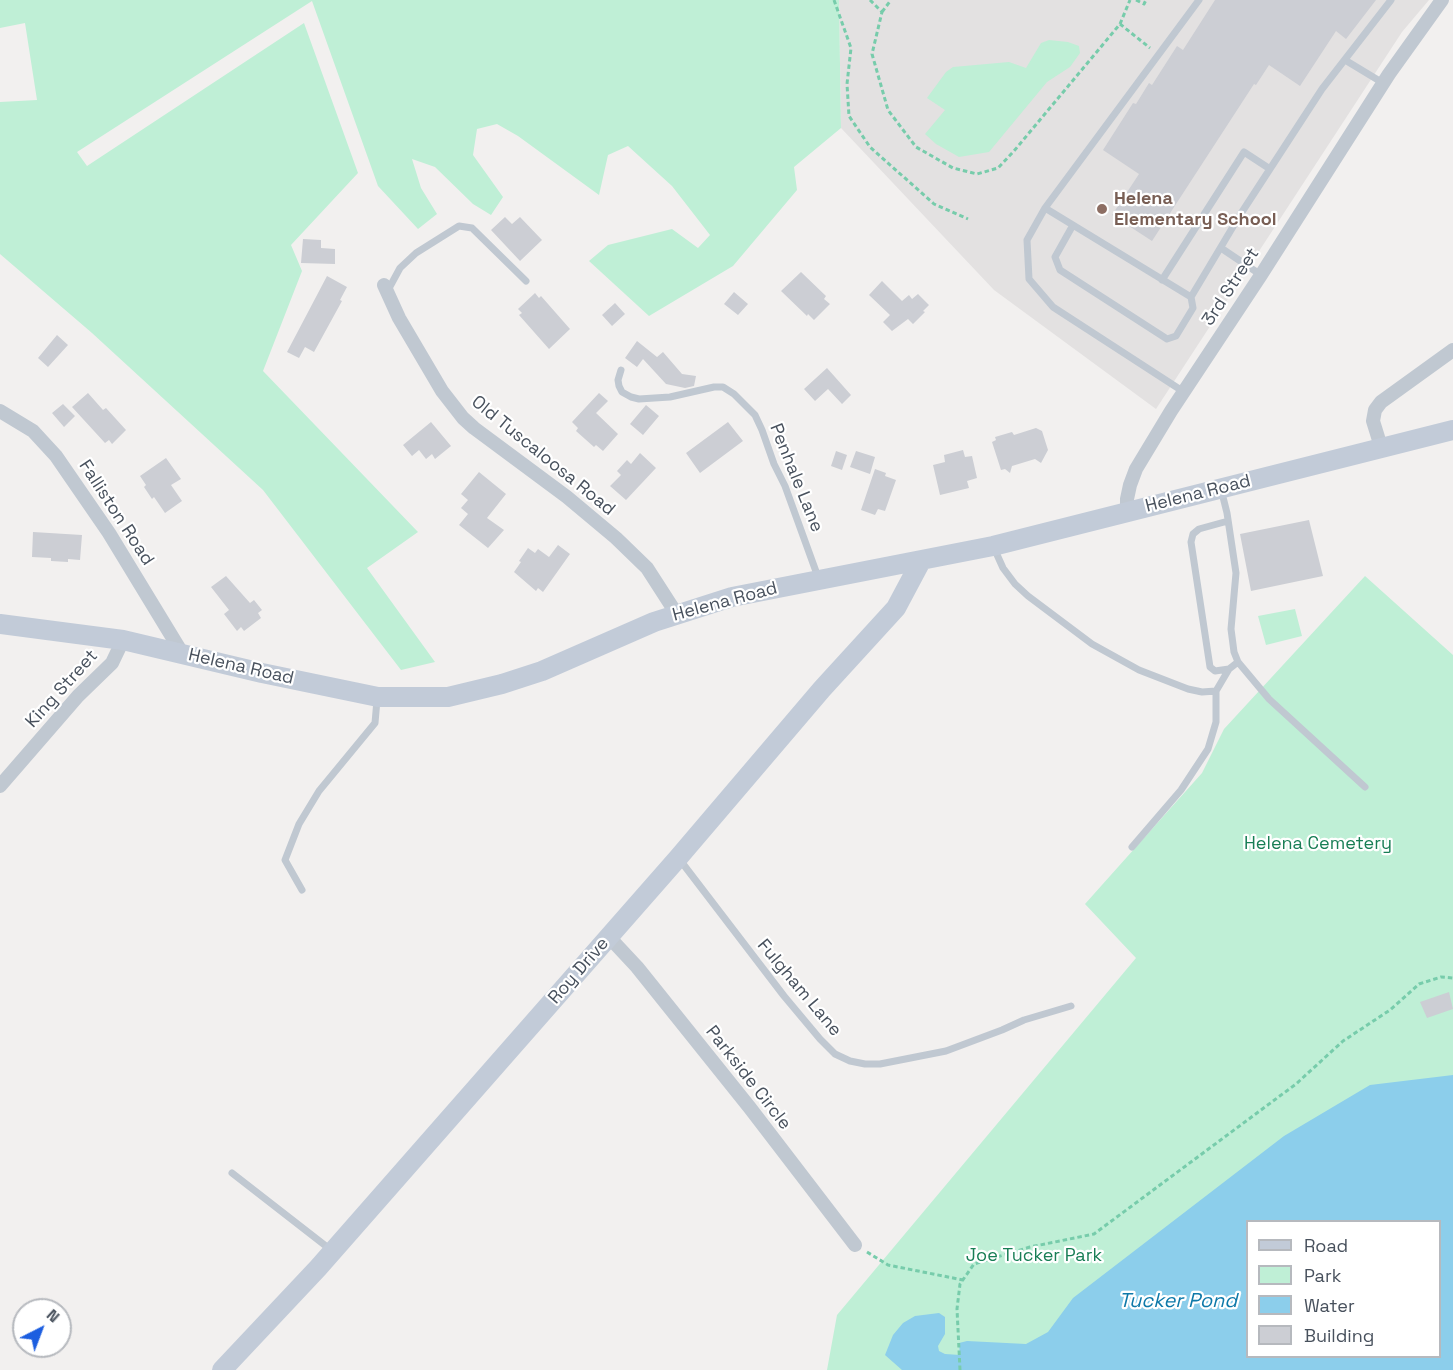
<!DOCTYPE html>
<style>
body{margin:0}
#map{position:relative;width:1453px;height:1370px;overflow:hidden;background:#f2f0ef;font-family:"Space Grotesk",sans-serif}
canvas{display:block}
.legend{position:absolute;left:1246px;top:1220px;width:195px;height:138px;box-sizing:border-box;background:#fff;border:2px solid #b6b9be;margin:0;padding:8px 10px;list-style:none;font-size:18px;color:#48515d}
.legend li{display:flex;align-items:center;gap:12px;height:30px}
.legend b{width:30px;border:2px solid #b6b9be}
.north{position:absolute;left:12px;top:1298px;width:60px;height:60px;box-sizing:border-box;background:#fff;border:2px solid #b6b9be;border-radius:50%;rotate:42deg;font-size:16px;font-weight:700;line-height:24px;text-align:center;color:#48515d}
.north::after{content:'';display:block;margin:auto;width:21px;height:27px;background:#1c5ee0;clip-path:polygon(50% 0,100% 100%,50% 72%,0 100%)}
</style>
<div id="map">
<canvas width="1453" height="1370"></canvas>
<ul class="legend">
<li><b style="height:8px;background:#c2cbd8"></b>Road</li>
<li><b style="height:16px;background:#bfefd6"></b>Park</li>
<li><b style="height:16px;background:#8cceeb"></b>Water</li>
<li><b style="height:16px;background:#ccced4"></b>Building</li>
</ul>
<div class="north">N</div>
</div>
<script>
const context = document.querySelector('canvas').getContext('2d');
context.lineJoin = 'round';
function fillPath(path, color) { context.fillStyle = color; context.fill(path, 'evenodd'); }
const toPath = rows => new Path2D(rows.map(r => 'M' + r).join(''));
function stroke(path, color, width, dash) { context.strokeStyle = color; context.lineWidth = width; context.lineCap = dash ? 'butt' : 'round'; context.setLineDash(dash || []); context.stroke(path); }
function label(font, color, halo, rows, align = 'center') {
  context.font = font + ' "Space Grotesk",sans-serif'; context.lineWidth = 4.5; context.setLineDash([]); context.textBaseline = 'middle'; context.strokeStyle = halo; context.fillStyle = color; for (const [text, x, y, turn = 0] of rows) {
    context.save(); context.translate(x, y); context.rotate((+turn || 0) * Math.PI / 180); context.textAlign = isNaN(turn) ? turn : align; if (halo) context.strokeText(text, 0, 0); context.fillText(text, 0, 0); context.restore();
  }
}
fillPath(toPath([
 [839,0,1429,0,1402,32,1156,409,994,290,841,128]
]), '#e3e1e1');
fillPath(toPath([
 [0,0,839,0,841,128,794,167,797,190,733,266,649,316,589,261,608,245,672,229,698,248,710,235,672,186,628,146,608,155,599,195,518,136,497,124,477,129,473,155,503,197,491,215,473,204,435,167,412,159,421,188,437,214,418,229,378,186,312,1,77,152,87,166,304,23,358,173,291,245,302,271,263,371,418,532,367,568,435,662,401,670,263,490,92,333,0,254,0,102,37,100,25,23,0,28],
 [1049,40,1068,42,1079,46,1080,53,1070,67,1047,82,989,152,959,157,936,144,925,134,945,110,927,98,946,72,953,67,1009,62,1026,68,1041,43],
 [1365,576,1453,655,1453,1370,827,1370,837,1315,1136,958,1085,904,1202,773,1224,729],
 [1248,1222,1440,1222,1440,1356,1248,1356],
 [1295,609,1302,636,1266,645,1258,616]
]), '#bfefd6');
fillPath(toPath([
 [1453,1075,1453,1370,902,1370,885,1355,893,1335,903,1323,915,1316,939,1313,945,1317,945,1334,938,1346,939,1351,945,1354,960,1355,959,1343,967,1341,1026,1344,1048,1332,1073,1298,1284,1136,1370,1085],
 [1248,1222,1440,1222,1440,1356,1248,1356]
]), '#8cceeb');
fillPath(toPath([
 [1215,0,1376,0,1346,39,1336,31,1300,86,1269,65,1256,85,1254,84,1152,241,1112,215,1139,174,1103,150,1133,103,1136,104,1149,83,1152,85,1177,46,1183,50],
 [505,217,512,224,520,217,542,240,520,261,491,230],
 [303,239,321,240,321,248,335,249,335,264,301,263],
 [801,272,826,296,824,299,830,304,814,320,808,314,807,316,781,291],
 [327,276,347,287,340,300,342,301,314,352,305,347,299,358,287,352],
 [882,281,902,301,909,295,912,299,918,294,929,305,923,311,925,312,913,324,908,319,892,331,883,322,890,315,869,295],
 [734,292,748,304,738,315,724,304],
 [535,293,539,298,541,296,570,329,549,349,519,315,522,313,518,309],
 [615,303,625,314,612,326,602,315],
 [57,335,68,345,48,367,38,358],
 [637,341,657,357,663,352,682,374,696,376,694,386,685,388,666,384,643,359,637,367,625,358],
 [827,368,851,395,842,404,828,389,815,401,804,389],
 [88,393,103,410,106,408,126,430,112,444,109,440,105,443,72,407],
 [599,393,608,401,596,413,618,434,603,451,596,445,594,447,576,431,578,428,572,422],
 [63,404,75,416,64,427,52,413],
 [646,405,659,416,643,435,630,424],
 [431,422,451,446,435,459,432,454,426,459,419,450,412,456,403,445],
 [728,422,743,441,700,473,686,453],
 [1036,428,1042,431,1048,450,1041,463,1035,459,1012,466,1010,473,1005,469,1001,470,992,442,996,440,995,437,1012,432,1014,435],
 [963,450,965,457,972,456,977,478,967,481,969,488,940,495,933,465,945,462,944,455],
 [836,451,847,455,842,470,831,466],
 [856,451,875,457,870,474,850,467],
 [640,453,656,468,626,500,610,486,621,475,617,471,627,460,631,464],
 [166,458,181,479,171,485,182,501,165,513,154,497,152,499,144,487,146,485,140,476],
 [875,469,886,473,885,476,896,480,885,511,878,509,875,515,861,510],
 [479,472,506,494,487,518,504,530,488,548,459,525,468,514,461,508,468,500,461,494],
 [1309,520,1323,576,1251,591,1240,534],
 [33,532,82,535,80,560,68,559,68,562,51,561,51,558,32,557],
 [558,545,570,554,543,592,538,588,536,591,514,572,521,562,519,561,528,548,535,553,538,549,549,557],
 [226,576,250,603,254,600,262,610,258,613,261,618,244,631,241,627,237,631,224,614,229,610,211,587],
 [1449,992,1453,1009,1427,1018,1420,1002]
]), '#ccced4');
stroke(toPath([
 [834,0,851,48,847,84,849,116,870,147,934,204,968,219],
 [870,0,882,12,872,54,888,110,916,147,953,168,977,174,998,168,1014,151,1120,24,1150,48],
 [1136,0,1144,4,1146,0],
 [882,12,891,0],
 [1120,24,1130,0],
 [867,1252,888,1265,963,1280],
 [960,1370,957,1309,960,1284,974,1264,1030,1247,1094,1234,1296,1084,1343,1041,1390,1010,1419,984,1441,977,1453,978]
]), '#77ccab', 3, [4.5, 3]);
stroke(toPath([
 [1345,60,1383,83],
 [1045,208,1191,297,1193,308,1176,336,1167,339,1060,270,1055,257,1073,225],
 [1221,248,1261,275],
 [1162,280,1244,152,1270,169],
 [387,292,400,268,416,253,459,226,472,228,526,281],
 [1191,297,1240,215,1322,89,1391,0],
 [621,370,618,380,619,386,622,392,631,397,639,399,670,397,714,387,723,387,734,394,755,415,762,430,774,464,785,486,818,577],
 [1184,392,1053,307,1029,279,1027,240,1045,208,1199,0],
 [1221,489,1227,513,1236,573,1231,629,1234,652,1238,662,1269,699,1365,787],
 [1228,521,1199,529,1193,534,1191,542,1210,667,1215,671,1229,669,1238,662],
 [994,548,1003,568,1015,584,1028,596,1092,644,1139,670,1188,689,1202,692,1216,691,1229,669],
 [1132,847,1181,790,1208,749,1216,722,1216,691],
 [680,860,784,996,820,1039,835,1054,850,1061,865,1064,880,1064,946,1051,1002,1030,1024,1020,1071,1006],
 [302,890,285,860,299,824,319,791,375,723,377,700],
 [232,1173,331,1250]
]), '#c0c8d1', 7);
stroke(toPath([
 [384,285,399,318,442,391,463,418,474,428,567,497,616,538,647,568,676,613],
 [0,411,33,431,56,456,109,533,182,653],
 [1382,450,1373,421,1375,410,1381,402,1453,350],
 [1127,512,1127,499,1130,485,1136,469,1171,411,1261,275,1389,74,1442,0],
 [0,786,78,696,112,663,123,640],
 [609,937,637,967,750,1108,855,1245]
]), '#c0c8d1', 14);
stroke(toPath([
 [0,624,123,640,262,673,378,697,448,697,502,684,542,671,654,622,732,597,993,546,1453,430],
 [222,1370,318,1268,678,858,822,689,896,608,921,561]
]), '#c2cbd8', 20);
for (const [x, y, r, color] of [
 [1102,209,6,"#8d6e63"]
]) { const dot = new Path2D(); dot.arc(x, y, r, 0, 2 * Math.PI); context.fillStyle = color; context.fill(dot); stroke(dot, '#fff', 2); }
label('bold 18px', '#785e54', '#fff', [
 ["Helena",1114,199],
 ["Elementary School",1114,220]
], 'left');
label('18px', '#48515d', '#fff', [
 ["3rd Street",1231,287,-57],
 ["Old Tuscaloosa Road",543,456,39],
 ["Penhale Lane",796,478,68],
 ["Helena Road",1198,494,-14],
 ["Falliston Road",116,513,57],
 ["Helena Road",725,602,-15],
 ["Helena Road",241,667,13],
 ["King Street",62,689,-48],
 ["Roy Drive",579,971,-49],
 ["Fulgham Lane",799,988,50],
 ["Parkside Circle",748,1078,52]
]);
label('18px', '#187e55', '#fff', [
 ["Helena Cemetery",1318,844],
 ["Joe Tucker Park",1034,1256]
]);
label('italic 20px', '#0e79a9', '#fff', [
 ["Tucker Pond",1178,1302]
]);
</script>
